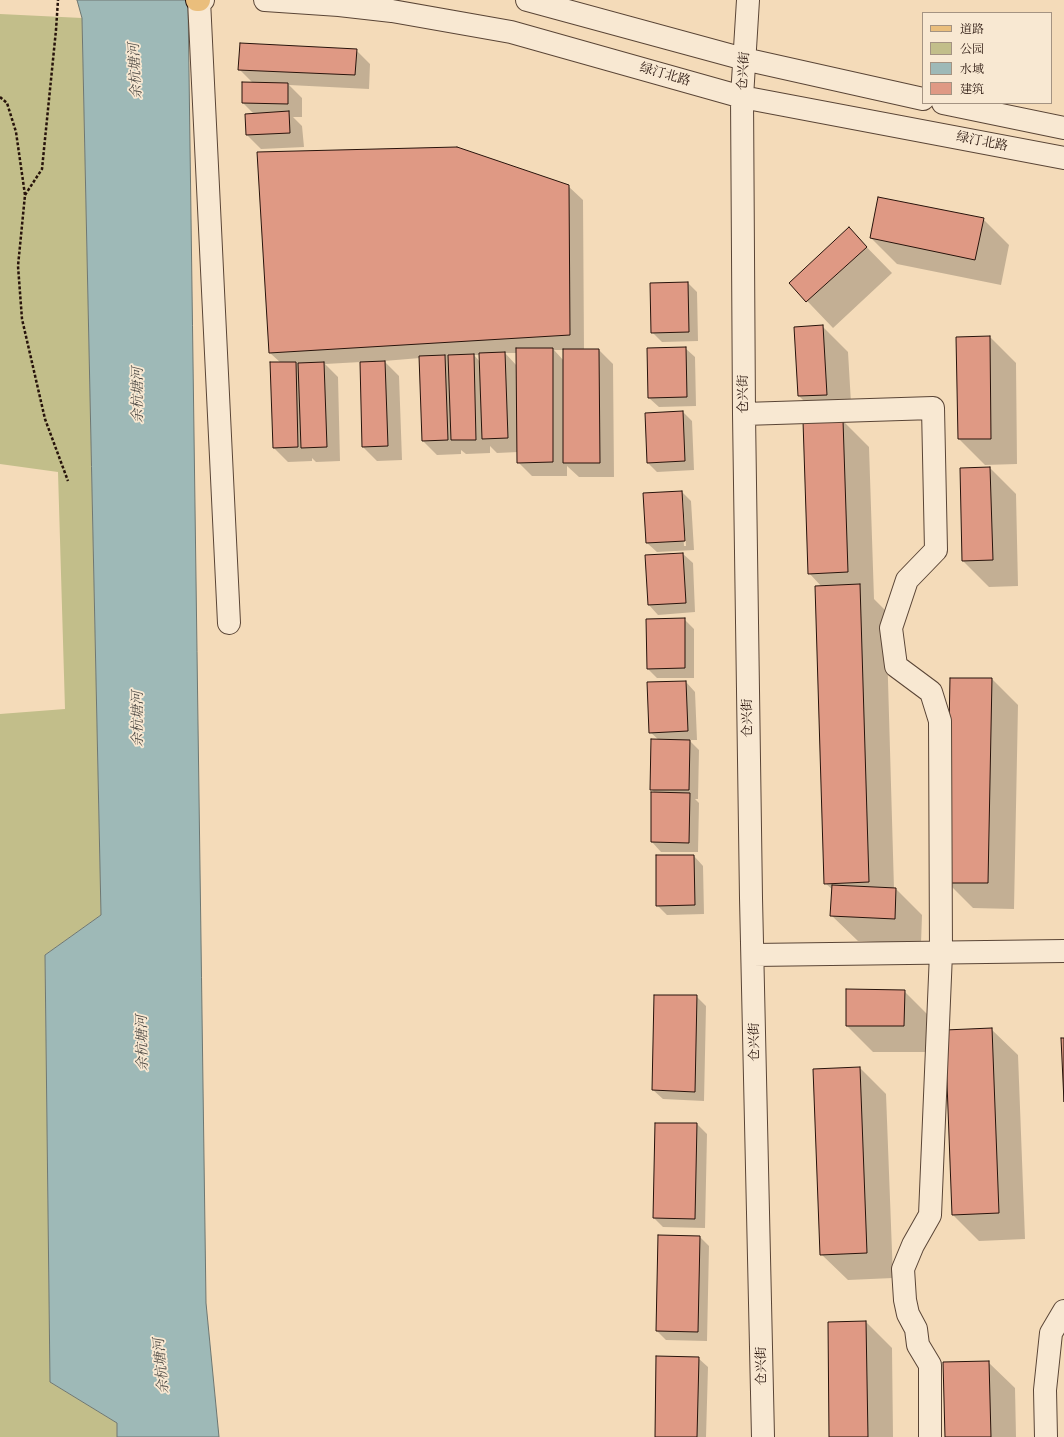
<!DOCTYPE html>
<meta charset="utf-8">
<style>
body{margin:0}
#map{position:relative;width:1064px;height:1437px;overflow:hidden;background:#f4dbb9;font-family:"Gentium Book Plus","Noto Serif SC",serif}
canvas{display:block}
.legend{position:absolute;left:922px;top:12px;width:130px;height:92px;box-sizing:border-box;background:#f8e8d2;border:1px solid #a49382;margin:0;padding:5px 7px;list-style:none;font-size:12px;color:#27130b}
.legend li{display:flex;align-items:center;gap:8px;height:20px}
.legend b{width:20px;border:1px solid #a49382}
</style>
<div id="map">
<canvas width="1064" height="1437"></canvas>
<ul class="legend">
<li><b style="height:5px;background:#eabe7c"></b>道路</li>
<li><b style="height:11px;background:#c2be8a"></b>公园</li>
<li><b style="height:11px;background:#9eb9b7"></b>水域</li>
<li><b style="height:11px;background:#df9984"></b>建筑</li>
</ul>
</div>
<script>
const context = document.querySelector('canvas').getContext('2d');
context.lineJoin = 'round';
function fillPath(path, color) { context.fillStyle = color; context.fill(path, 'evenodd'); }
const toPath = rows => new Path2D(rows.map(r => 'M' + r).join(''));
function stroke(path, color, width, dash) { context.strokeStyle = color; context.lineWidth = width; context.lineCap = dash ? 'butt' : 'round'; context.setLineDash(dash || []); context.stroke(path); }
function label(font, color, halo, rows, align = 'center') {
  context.font = font + ' "Gentium Book Plus","Noto Serif SC",serif'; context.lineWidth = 3.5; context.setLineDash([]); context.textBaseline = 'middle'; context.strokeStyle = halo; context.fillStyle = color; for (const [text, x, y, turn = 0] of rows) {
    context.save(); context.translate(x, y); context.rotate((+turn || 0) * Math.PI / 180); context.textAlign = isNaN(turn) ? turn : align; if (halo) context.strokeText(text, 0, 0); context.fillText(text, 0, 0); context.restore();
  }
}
fillPath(toPath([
 [0,14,82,18,101,915,45,955,50,1382,117,1423,117,1437,0,1437,0,714,65,709,58,472,0,464]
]), '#c2be8a');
const water = toPath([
 [77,0,188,0,206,1303,219,1437,117,1437,117,1423,50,1382,45,955,101,915,82,18,77,0]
]);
fillPath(water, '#9eb9b7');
stroke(water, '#6e7772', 1);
fillPath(toPath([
 [356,50,370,64,369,89,289,85,302,98,302,117,293,117,302,126,304,147,261,149,247,135,254,114,243,103,254,84,239,69],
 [568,186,583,200,584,350,599,350,613,364,614,477,579,477,567,466,567,476,532,476,518,462,518,452,497,453,490,446,490,453,466,454,461,450,461,454,437,455,423,441,420,358,384,361,399,376,402,460,377,461,363,447,361,362,325,364,338,377,340,461,316,462,312,458,312,461,288,462,274,448,281,363,270,353],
 [554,350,564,350,564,361],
 [505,353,517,353,517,366],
 [474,355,480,355,480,362],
 [983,219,1009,245,1001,285,897,264,871,238],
 [849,229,892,273,833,328,790,283],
 [688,283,697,292,698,341,662,342,652,332],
 [822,326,848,352,852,420,843,421,869,447,874,599,886,611,894,889,896,889,922,915,921,944,858,941,831,915,833,890,825,883,822,587,809,573,824,421,799,396,795,328],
 [990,337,1016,363,1017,464,985,465,959,439],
 [685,348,695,357,696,406,659,407,649,398],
 [683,412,692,421,694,470,657,472,648,463],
 [990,468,1016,494,1018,586,989,587,963,561],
 [682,492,691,501,694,550,657,552,647,543],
 [681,500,683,500,686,546,684,546],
 [683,554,693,563,695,612,658,615,649,605,646,556],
 [684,619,694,629,694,678,657,678,648,669],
 [951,679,992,679,1018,705,1014,909,973,908,947,882],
 [686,682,695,692,697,740,689,740,699,750,698,799,695,799,699,803,698,852,661,852,652,842,652,793,655,793,651,789,659,740,650,732],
 [694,856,703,866,704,914,667,915,657,905],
 [904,991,930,1017,930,1052,873,1052,847,1026],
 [696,996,706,1006,704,1101,663,1099,653,1090],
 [991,1029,1018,1055,1025,1239,979,1241,953,1215],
 [860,1068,886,1094,893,1278,848,1280,821,1254],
 [656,1124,697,1124,707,1134,705,1228,663,1227,654,1218],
 [700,1237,709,1246,707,1341,666,1340,657,1331],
 [866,1322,892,1348,893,1437,830,1437],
 [698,1358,708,1367,706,1437,656,1437],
 [988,1362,1015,1388,1016,1437,946,1437]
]), '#0003');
const building = toPath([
 [240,43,357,49,355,75,238,70,240,43],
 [242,82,288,83,288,104,242,103,242,82],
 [289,111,290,133,246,135,245,114,289,111],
 [457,147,569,185,570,335,269,353,257,152,457,147],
 [878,197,984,218,975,260,870,238,878,197],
 [849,227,867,247,806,302,789,283,849,227],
 [688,282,689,332,651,333,650,283,688,282],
 [823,325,827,395,798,396,794,327,823,325],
 [990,336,991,439,958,439,956,337,990,336],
 [686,347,687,397,648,398,647,348,686,347],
 [516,348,553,348,553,462,517,463,516,348],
 [563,349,599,349,600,463,563,463,563,349],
 [505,352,508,438,482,439,479,353,505,352],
 [474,354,476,440,451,440,448,355,474,354],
 [445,355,448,440,422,441,419,356,445,355],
 [385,361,388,446,362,447,360,362,385,361],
 [270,362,296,362,298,447,273,448,270,362],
 [324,362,327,447,301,448,298,363,324,362],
 [683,411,685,461,647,463,645,413,683,411],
 [843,420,848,572,808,574,803,421,843,420],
 [990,467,993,560,962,561,960,468,990,467],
 [682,491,685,541,646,543,643,493,682,491],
 [683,553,686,603,648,605,645,555,683,553],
 [860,584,869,882,824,884,815,586,860,584],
 [685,618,685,668,647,669,646,619,685,618],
 [950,678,992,678,988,883,946,883,950,678],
 [686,681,688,731,649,733,647,682,686,681],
 [651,739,690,740,689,790,650,790,651,739],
 [651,792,690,793,689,843,651,842,651,792],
 [656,855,694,855,695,905,656,906,656,855],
 [832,885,896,888,895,919,830,916,832,885],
 [846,989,905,990,904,1026,846,1026,846,989],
 [654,995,697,995,695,1092,652,1090,654,995],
 [992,1028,999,1213,952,1215,945,1030,992,1028],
 [1061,1038,1064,1038,1064,1102,1061,1038],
 [860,1067,867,1253,820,1255,813,1069,860,1067],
 [655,1123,697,1123,695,1219,653,1218,655,1123],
 [658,1235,700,1236,698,1332,656,1331,658,1235],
 [866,1321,868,1437,829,1437,828,1322,866,1321],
 [656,1356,699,1357,697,1437,655,1437,656,1356],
 [989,1361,991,1437,945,1437,943,1362,989,1361]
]);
fillPath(building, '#df9984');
stroke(building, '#27130b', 1);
const minor = toPath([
 [203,0,199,0,229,623],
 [265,0,339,5,392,11,511,32,742,97,1064,158],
 [527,0,744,59,923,99],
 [748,0,742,97,744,414,751,898,763,1437],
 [943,103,1064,128],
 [744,414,933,408,936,550,907,580,891,628,896,666,931,692,940,721,941,953,930,1215,913,1245,903,1269,905,1300,908,1314,916,1329,918,1345,930,1365,930,1437],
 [753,955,1064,951],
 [1046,1437,1045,1390,1051,1333,1064,1311]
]);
const major = toPath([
 [197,0,199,0]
]);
stroke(minor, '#5a4536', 24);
stroke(major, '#27130b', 24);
stroke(toPath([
 [0,97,7,103,16,132,25,195,18,266,22,319,45,419,68,481],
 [25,195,42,169,56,30,58,0]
]), '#27130b', 2.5, [3, 2]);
stroke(minor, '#f8e8d2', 22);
stroke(major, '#eabe7c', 22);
label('13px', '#27130b', '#f8e8d2', [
 ["仓兴街",744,71,-86],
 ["绿汀北路",665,75,16],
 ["绿汀北路",982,142,11],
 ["仓兴街",744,394,-90],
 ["仓兴街",748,718,-91],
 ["仓兴街",755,1042,-91],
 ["仓兴街",762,1366,-91]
]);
label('italic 14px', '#514d47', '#f8e8d2', [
 ["余杭塘河",136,71,-93],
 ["余杭塘河",138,395,-90],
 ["余杭塘河",138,719,-90],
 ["余杭塘河",143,1043,-91],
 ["余杭塘河",162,1366,-95]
]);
</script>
